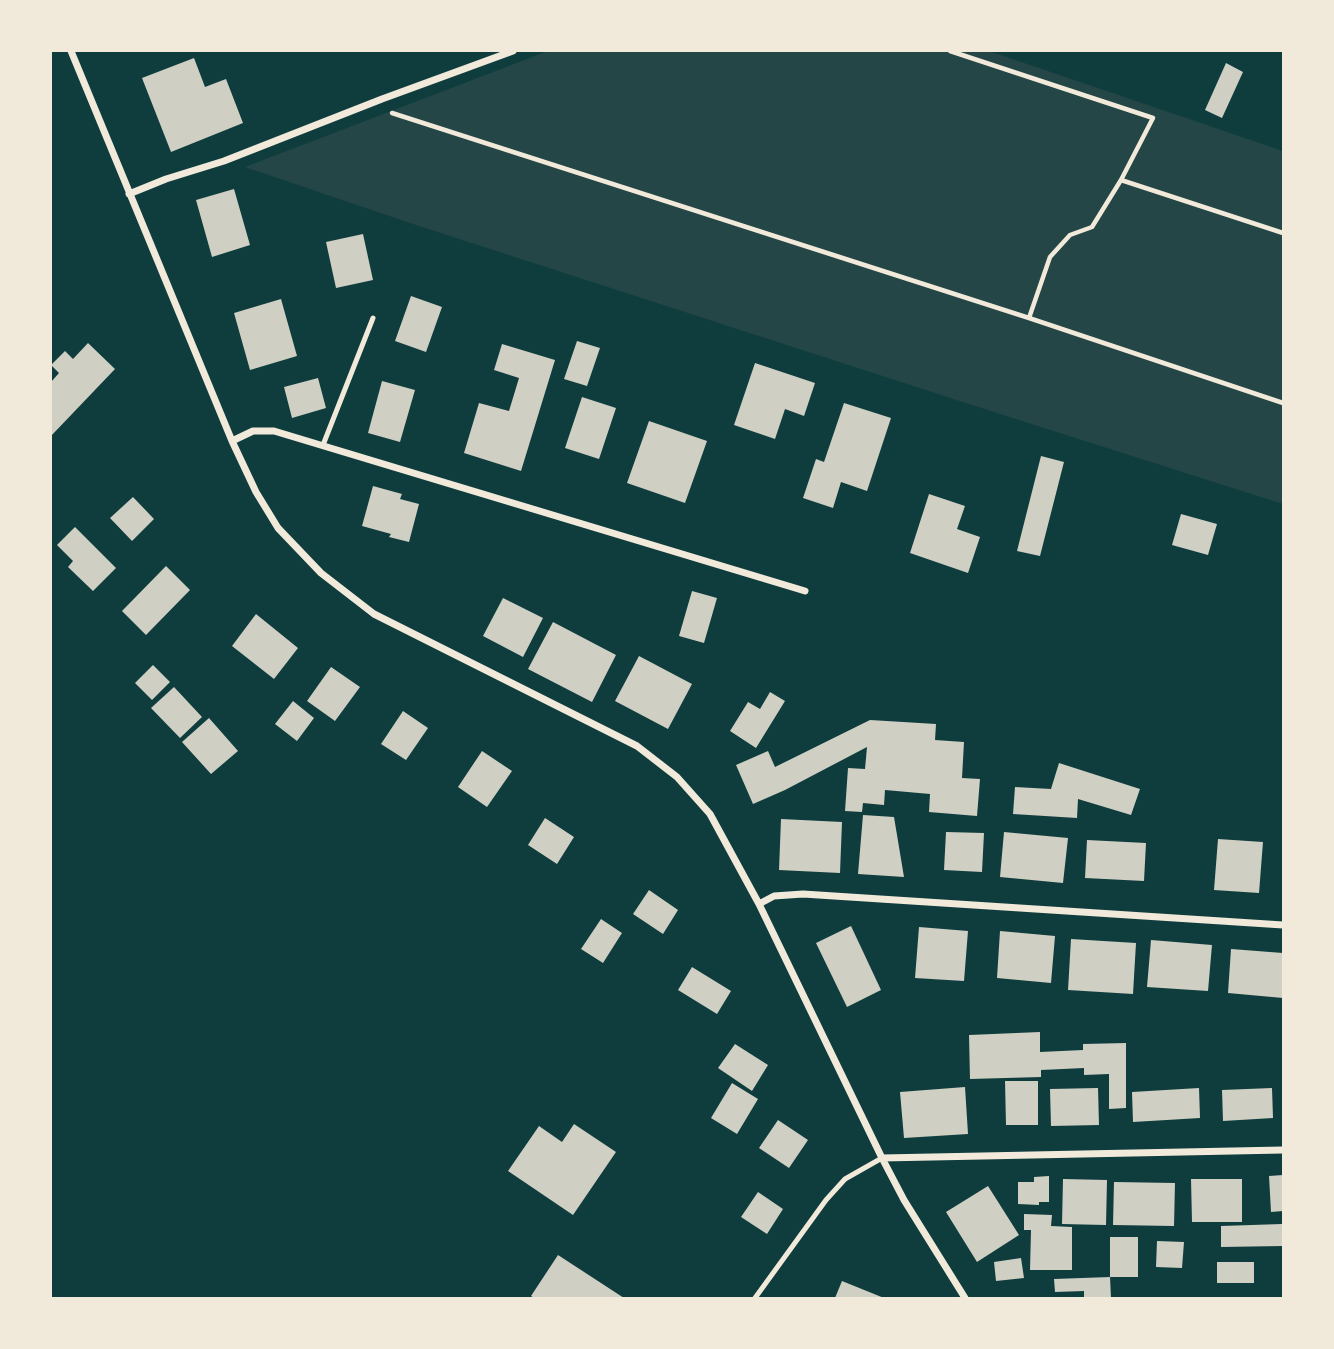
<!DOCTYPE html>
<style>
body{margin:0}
#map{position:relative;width:1334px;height:1349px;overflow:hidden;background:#0f3d3e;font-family:Lato,sans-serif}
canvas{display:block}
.frame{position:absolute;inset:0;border:52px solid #f1e9da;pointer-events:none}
</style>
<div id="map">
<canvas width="1334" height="1349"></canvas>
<div class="frame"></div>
</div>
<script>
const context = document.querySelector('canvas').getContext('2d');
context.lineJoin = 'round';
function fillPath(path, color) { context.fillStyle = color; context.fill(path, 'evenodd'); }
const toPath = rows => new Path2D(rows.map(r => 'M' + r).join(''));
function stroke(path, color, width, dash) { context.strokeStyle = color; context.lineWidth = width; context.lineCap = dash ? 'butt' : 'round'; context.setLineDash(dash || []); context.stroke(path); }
fillPath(toPath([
 [548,51,989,51,1283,151,1283,504,972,405,410,223,245,167]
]), '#244646');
fillPath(toPath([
 [194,58,205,87,226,79,243,123,171,152,142,78],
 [1226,63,1243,72,1222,118,1205,110],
 [234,189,250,245,212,257,196,200],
 [363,234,373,280,336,288,326,242],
 [411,296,442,307,426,352,395,341],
 [281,299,297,356,250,370,234,313],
 [577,341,600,348,587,386,564,379],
 [88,343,115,369,51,436,51,382,59,373,51,365,65,351,73,359],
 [502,344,555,360,521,471,464,453,479,403,509,411,519,378,494,370],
 [755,363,815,383,804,416,785,409,775,439,734,425],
 [318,378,326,408,292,418,284,387],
 [382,381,415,390,400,442,368,433],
 [582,397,616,408,599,459,565,448],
 [844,403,891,418,867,491,841,482,833,508,803,498,816,459,824,462],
 [649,421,707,441,685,503,627,483],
 [1041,456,1064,462,1040,556,1017,551],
 [373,486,402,494,400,499,419,504,409,542,389,537,391,534,362,526],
 [929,494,965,506,957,529,980,537,968,573,910,553],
 [133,497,154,519,132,541,110,518],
 [1181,514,1217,524,1208,555,1172,545],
 [75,527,116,568,93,591,68,567,73,561,57,545],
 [166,566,190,590,146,635,122,611],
 [692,591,717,598,704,643,679,636],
 [503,598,543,618,523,657,483,636],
 [256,614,298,648,274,679,232,646],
 [553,622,616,655,592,702,528,669],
 [639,656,692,684,668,729,615,701],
 [153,665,170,682,152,700,135,683],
 [331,667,360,687,335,721,307,701],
 [174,687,202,717,180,738,151,708],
 [770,692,785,701,756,748,730,731,748,702,760,709],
 [293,701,314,718,297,741,275,724],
 [403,711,428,728,406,760,381,744],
 [209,718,238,751,211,774,182,742],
 [870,720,936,724,935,740,964,742,962,778,980,779,977,816,929,812,930,794,885,790,884,805,863,803,862,812,845,811,848,768,865,769,867,747,785,790,753,804,736,765,768,751,775,767],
 [482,751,512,771,487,807,458,787],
 [1059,763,1140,789,1131,815,1078,799,1077,818,1013,814,1015,787,1051,789],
 [863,815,894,817,904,877,858,874],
 [545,818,574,837,557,864,528,845],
 [781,819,842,822,840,873,779,870],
 [946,832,984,833,982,872,944,870],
 [1004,832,1068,838,1063,883,1000,877],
 [1218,839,1263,842,1259,893,1214,890],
 [1087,840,1146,843,1144,881,1085,878],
 [649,890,678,910,663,934,633,914],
 [601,919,622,933,603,963,581,949],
 [851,926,881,990,847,1007,816,943],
 [919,927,968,931,964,981,915,978],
 [1000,931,1055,936,1051,983,997,978],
 [1071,939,1136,943,1133,994,1068,990],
 [1151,940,1212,945,1208,991,1147,987],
 [1231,949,1283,953,1283,998,1228,993],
 [692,967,731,991,717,1014,678,990],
 [1040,1032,1040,1052,1083,1050,1083,1044,1126,1043,1126,1108,1109,1109,1109,1074,1084,1075,1084,1068,1041,1070,1041,1077,970,1079,969,1035],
 [735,1044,768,1065,752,1091,718,1068],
 [1005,1081,1038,1081,1038,1125,1006,1125],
 [732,1083,758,1099,737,1134,711,1118],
 [965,1087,968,1134,904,1138,900,1092],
 [1098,1088,1099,1125,1051,1126,1050,1089],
 [1199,1088,1200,1118,1133,1122,1132,1092],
 [1272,1088,1273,1118,1223,1121,1222,1090],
 [778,1120,808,1140,789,1168,759,1148],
 [574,1124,616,1152,573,1215,508,1171,539,1126,562,1142],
 [1283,1175,1283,1211,1271,1212,1269,1176],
 [1049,1176,1049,1202,1039,1202,1039,1205,1018,1204,1018,1182,1034,1182,1034,1177],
 [1063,1179,1107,1180,1106,1225,1062,1224],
 [1191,1179,1242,1179,1242,1222,1192,1222],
 [1114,1182,1175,1183,1174,1226,1113,1225],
 [988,1186,1019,1235,977,1262,946,1212],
 [758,1192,783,1209,767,1234,741,1217],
 [1024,1214,1052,1215,1051,1226,1072,1227,1072,1270,1030,1270,1031,1230,1024,1230],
 [1282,1224,1283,1246,1221,1247,1221,1226],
 [1110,1237,1138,1237,1138,1277,1110,1277],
 [1157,1241,1184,1242,1182,1268,1156,1267],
 [558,1255,624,1298,534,1298,531,1296],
 [1021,1258,1024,1278,996,1281,994,1262],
 [1217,1262,1254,1262,1254,1283,1217,1283],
 [1110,1277,1111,1298,1084,1298,1084,1291,1055,1292,1054,1279],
 [842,1281,884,1298,835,1298]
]), '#cfcfc3');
stroke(toPath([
 [950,51,1153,118,1121,180,1092,227,1070,235,1050,257,1029,318],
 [392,113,1029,318,1283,403],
 [1121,180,1283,233]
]), '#f1e9da', 4.5);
stroke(toPath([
 [323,445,373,318],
 [755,1298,826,1200,845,1179,882,1158]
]), '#f1e9da', 5);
stroke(toPath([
 [71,51,232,441,256,492,278,528,321,573,374,614,637,746,677,777,710,814,759,904,882,1158,904,1200,965,1298],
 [129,194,166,179,224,161,382,99,513,51],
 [232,441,253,431,274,431,805,591],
 [759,904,774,896,803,894,1283,925],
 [882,1158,1283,1150]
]), '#f1e9da', 7);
</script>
